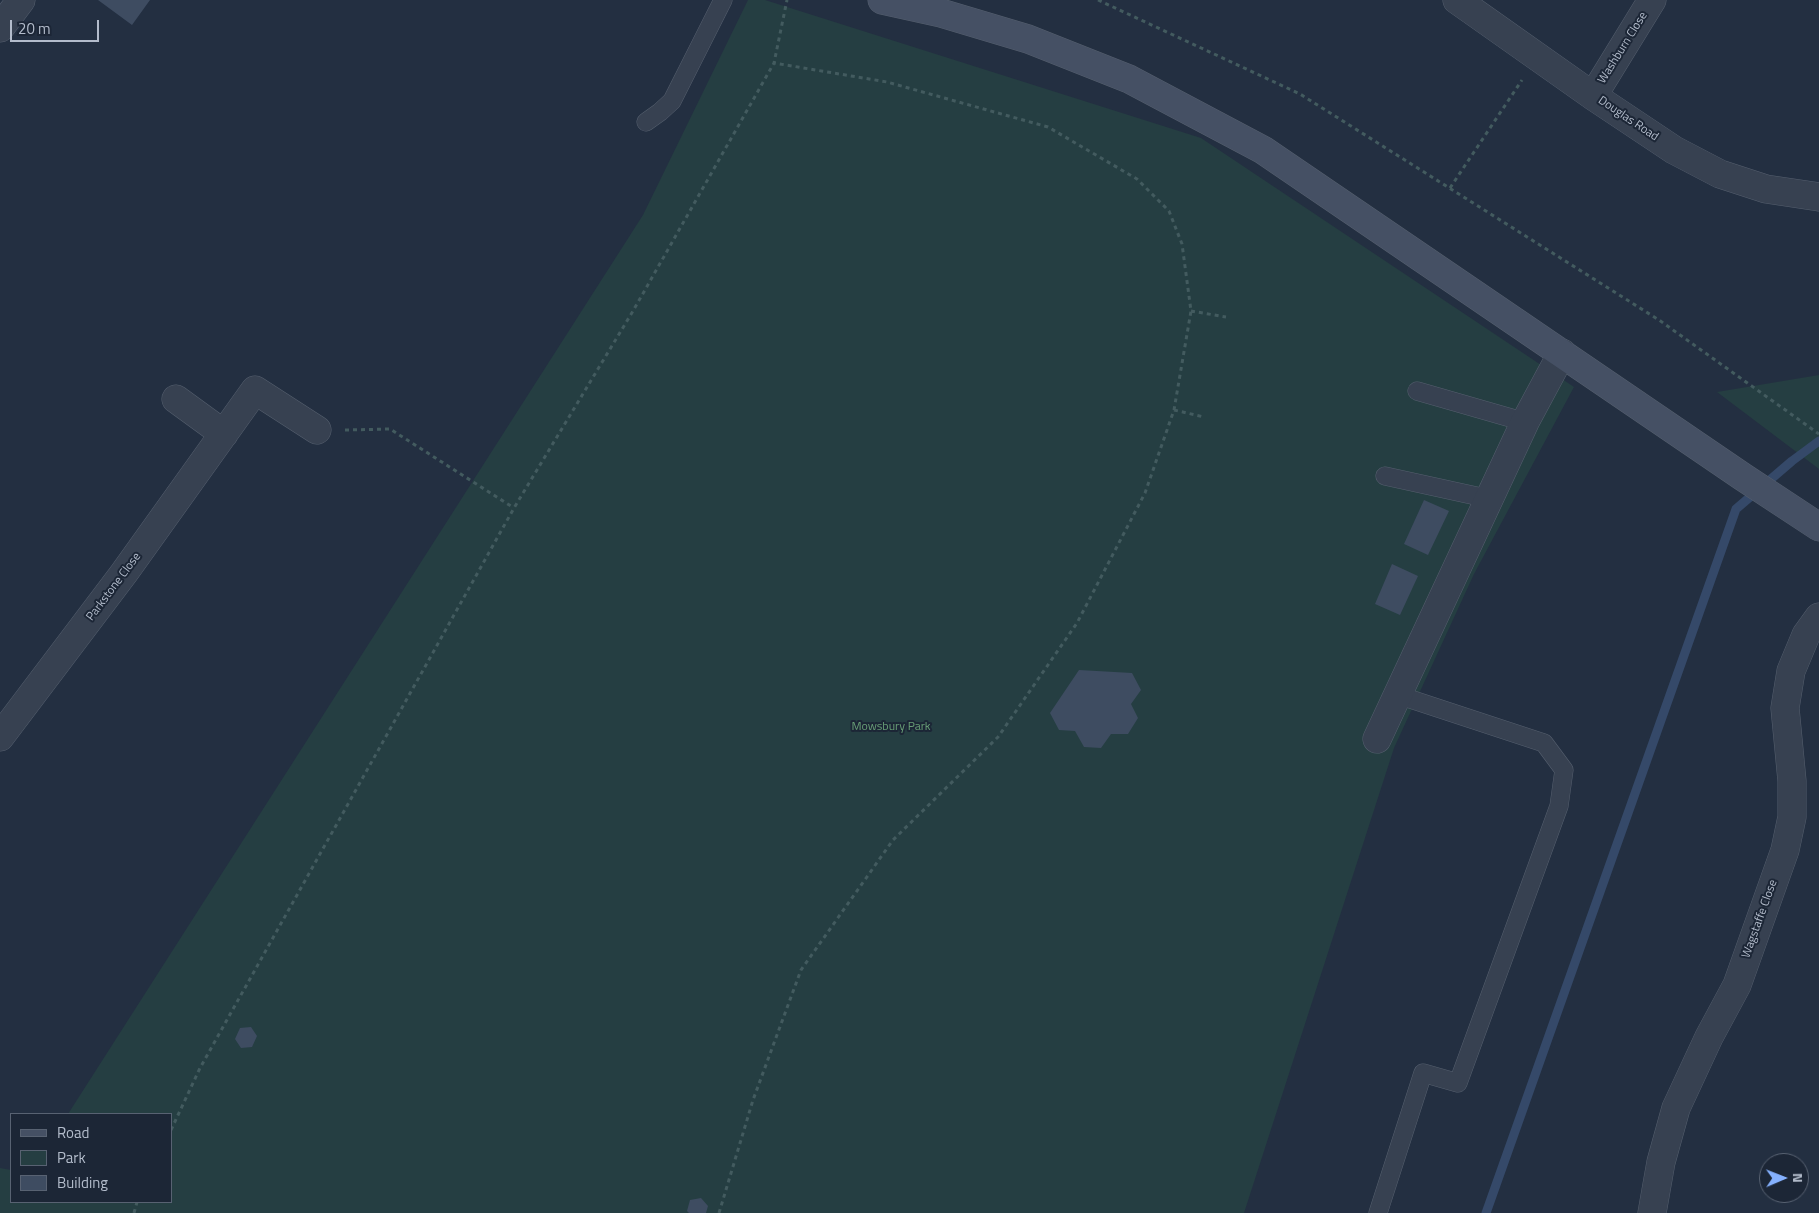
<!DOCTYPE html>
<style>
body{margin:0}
#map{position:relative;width:1819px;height:1213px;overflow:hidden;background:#232f41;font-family:"Titillium Web",sans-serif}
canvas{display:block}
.legend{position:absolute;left:10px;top:1113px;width:162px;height:90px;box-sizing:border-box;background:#1c2636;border:1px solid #586272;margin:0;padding:6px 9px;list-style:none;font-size:15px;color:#b3bccb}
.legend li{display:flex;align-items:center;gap:10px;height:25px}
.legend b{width:25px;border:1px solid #586272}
.north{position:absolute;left:1759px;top:1153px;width:50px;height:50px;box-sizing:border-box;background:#1c2636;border:1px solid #586272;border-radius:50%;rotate:89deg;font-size:14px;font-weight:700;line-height:20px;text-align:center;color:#b3bccb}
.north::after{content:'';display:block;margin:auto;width:18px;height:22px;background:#85b1ff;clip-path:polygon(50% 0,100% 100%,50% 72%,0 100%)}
.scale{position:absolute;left:10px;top:20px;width:89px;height:22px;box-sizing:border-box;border:2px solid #b3bccb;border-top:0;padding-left:6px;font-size:15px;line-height:18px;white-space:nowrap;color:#b3bccb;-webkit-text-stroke:4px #1c2636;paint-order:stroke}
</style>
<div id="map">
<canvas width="1819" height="1213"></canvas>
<ul class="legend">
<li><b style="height:6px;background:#455064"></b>Road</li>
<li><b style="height:14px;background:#253e42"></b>Park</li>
<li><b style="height:14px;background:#3e4c61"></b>Building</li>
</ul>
<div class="north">N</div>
<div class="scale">20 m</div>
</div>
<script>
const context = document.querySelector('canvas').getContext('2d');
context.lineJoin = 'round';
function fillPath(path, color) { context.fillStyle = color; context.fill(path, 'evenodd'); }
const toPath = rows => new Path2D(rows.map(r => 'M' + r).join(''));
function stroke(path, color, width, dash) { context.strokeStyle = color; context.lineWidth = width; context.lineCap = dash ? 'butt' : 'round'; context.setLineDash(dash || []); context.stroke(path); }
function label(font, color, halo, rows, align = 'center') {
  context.font = font + ' "Titillium Web",sans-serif'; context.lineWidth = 4; context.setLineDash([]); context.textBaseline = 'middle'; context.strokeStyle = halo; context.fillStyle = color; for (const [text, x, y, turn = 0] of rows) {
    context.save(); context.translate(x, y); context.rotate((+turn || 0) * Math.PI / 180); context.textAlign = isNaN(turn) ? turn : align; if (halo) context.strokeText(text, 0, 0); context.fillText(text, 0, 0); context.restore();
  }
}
fillPath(toPath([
 [748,0,765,0,1201,138,1574,387,1474,574,1394,748,1244,1213,0,1213,0,1168,11,1170,11,1202,171,1202,171,1114,68,1114,643,215],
 [1819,375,1819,469,1717,392]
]), '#253e42');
stroke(toPath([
 [1486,1213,1736,509,1792,461,1819,441]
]), '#354969', 9);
fillPath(toPath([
 [98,0,150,0,132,25],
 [1424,500,1449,511,1428,555,1404,544],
 [1392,564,1418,576,1400,615,1375,604],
 [1079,670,1132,673,1141,690,1131,704,1138,718,1128,734,1111,734,1101,748,1084,747,1075,731,1059,730,1050,713],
 [251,1027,257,1036,252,1047,241,1048,235,1039,240,1028],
 [701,1198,708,1206,706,1213,689,1213,687,1211,690,1200]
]), '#3e4c61');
const service = toPath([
 [646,122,660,112,672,101,723,0],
 [1417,391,1525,422],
 [1385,476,1490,499],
 [1378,1213,1423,1073,1458,1083,1559,806,1564,770,1544,743,1398,695]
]);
const minor = toPath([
 [1457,0,1593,96,1674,150,1720,174,1766,189,1819,197],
 [1593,96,1652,0],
 [176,399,224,434],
 [0,737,124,573,255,390,317,430],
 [1377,739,1525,422,1562,353],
 [1652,1213,1661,1162,1676,1108,1709,1037,1737,985,1785,850,1792,817,1792,781,1785,708,1791,671,1806,635,1819,617]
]);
const tertiary = toPath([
 [0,28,21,0]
]);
const secondary = toPath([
 [882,0,941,13,1028,39,1129,79,1263,150,1743,477,1819,527]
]);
stroke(service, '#555f6e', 19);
stroke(minor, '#555f6e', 29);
stroke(tertiary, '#555f6e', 29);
stroke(secondary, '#555f6e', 29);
stroke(toPath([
 [1098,0,1300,94,1659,320,1819,434],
 [1450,188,1522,80],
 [1191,311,1226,317],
 [1174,410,1204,417],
 [345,430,390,429,514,508],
 [171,1130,200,1068,514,508,633,311,774,63,787,0],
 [134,1213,137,1202],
 [719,1213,753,1100,801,970,893,840,998,737,1077,623,1145,493,1174,410,1191,311,1182,244,1169,211,1137,179,1048,127,887,82,774,63]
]), '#435b5f', 3, [4, 4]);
stroke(service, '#374151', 18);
stroke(minor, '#374151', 28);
stroke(tertiary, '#374151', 28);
stroke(secondary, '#455064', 28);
label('12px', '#b3bccb', '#1c2636', [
 ["Washburn Close",1623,48,-58],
 ["Douglas Road",1628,119,34],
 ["Parkstone Close",114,587,-53],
 ["Wagstaffe Close",1760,919,-70]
]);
label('12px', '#689e76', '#1c2636', [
 ["Mowsbury Park",891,727]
]);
</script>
